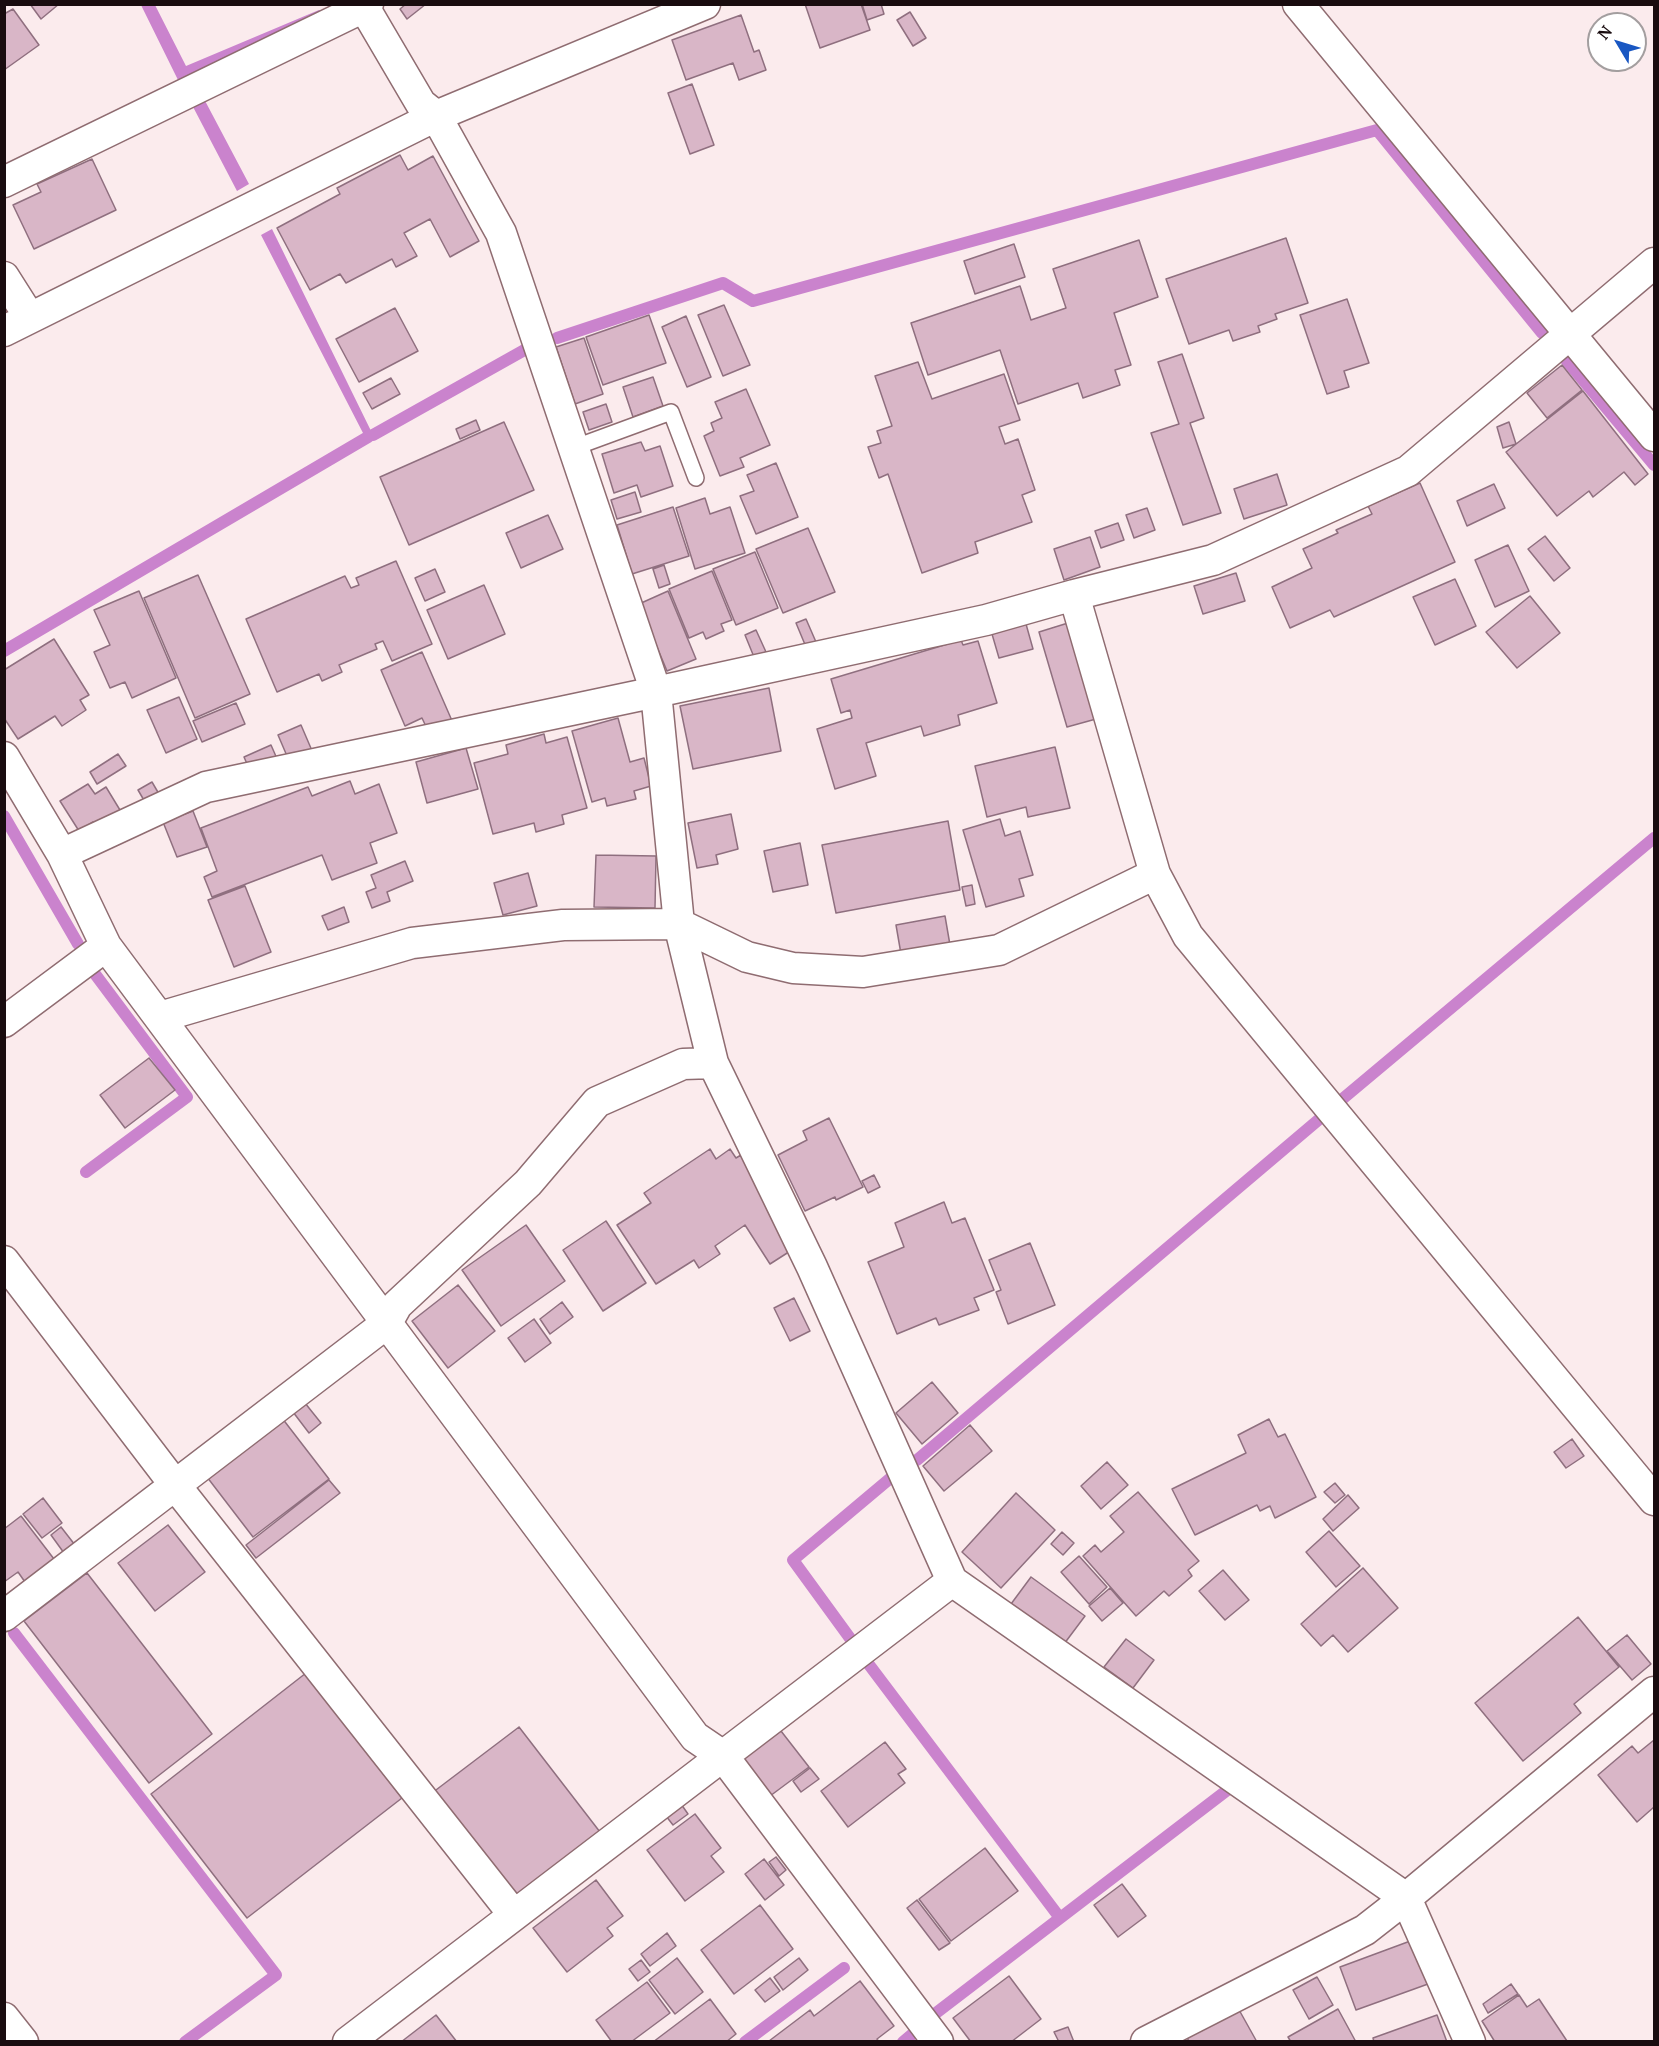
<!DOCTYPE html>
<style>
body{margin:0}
#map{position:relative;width:1659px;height:2046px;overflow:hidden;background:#fbebed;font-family:"PT Serif",serif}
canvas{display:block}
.frame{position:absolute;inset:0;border:6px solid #190c0f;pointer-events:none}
.north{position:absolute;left:1587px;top:12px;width:60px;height:60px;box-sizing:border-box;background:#fff;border:2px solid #a39e9f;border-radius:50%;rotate:308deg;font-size:16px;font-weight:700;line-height:24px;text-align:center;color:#190c0f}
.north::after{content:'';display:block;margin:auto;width:21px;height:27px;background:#1957c2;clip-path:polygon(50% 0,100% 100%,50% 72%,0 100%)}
</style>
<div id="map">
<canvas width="1659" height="2046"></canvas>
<div class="frame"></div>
<div class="north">N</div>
</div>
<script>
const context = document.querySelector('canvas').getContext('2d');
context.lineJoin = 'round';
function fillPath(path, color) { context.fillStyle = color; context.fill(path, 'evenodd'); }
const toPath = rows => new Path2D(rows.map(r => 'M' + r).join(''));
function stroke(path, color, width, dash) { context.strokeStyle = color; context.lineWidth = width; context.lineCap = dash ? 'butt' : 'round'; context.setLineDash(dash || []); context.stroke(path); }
fillPath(toPath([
 [141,5,155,5,186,66,319,10,323,13,178,80],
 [203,97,249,184,237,191,191,103],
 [272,229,373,435,370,436,368,437,363,433,261,235]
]), '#ca83cd');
stroke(toPath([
 [557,338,723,283,753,301,1377,130,1542,333],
 [1562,355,1654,465],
 [373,435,528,348],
 [4,651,368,437],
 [4,816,78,944],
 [1340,1101,1654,838],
 [86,1172,187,1097,92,970],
 [917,1460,1323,1116],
 [14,1633,276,1975,185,2042],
 [852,1641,793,1560,893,1476],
 [867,1662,1060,1918],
 [936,2013,1230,1788],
 [745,2042,844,1968],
 [903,2042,916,2031]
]), '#ca83cd', 12);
const building = toPath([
 [30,4,59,4,41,19,30,4],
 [406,4,426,4,407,19,400,9,406,4],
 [805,4,861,4,870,30,820,48,805,4],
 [862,4,881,4,884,14,867,20,862,4],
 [13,9,39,45,4,70,4,14,13,9],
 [910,12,926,38,913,46,897,20,910,12],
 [741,15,754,52,759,50,766,70,739,80,733,63,686,80,672,40,741,15],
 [692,84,714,145,690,154,668,93,692,84],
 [400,155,408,170,433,156,479,241,450,257,430,219,404,233,417,256,396,267,392,259,346,283,340,274,310,290,277,228,340,194,337,188,400,155],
 [92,159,116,210,34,249,13,205,41,192,37,184,92,159],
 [1286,238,1308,303,1275,314,1277,319,1258,326,1260,332,1233,341,1229,330,1189,344,1166,279,1286,238],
 [1139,240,1158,297,1114,313,1131,365,1115,370,1120,385,1083,398,1078,383,1018,404,1000,350,928,375,911,323,1020,286,1031,320,1066,308,1053,269,1139,240],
 [1014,244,1025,277,975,294,964,261,1014,244],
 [1347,299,1369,363,1344,371,1349,387,1327,394,1300,315,1347,299],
 [724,305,750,365,723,376,698,315,724,305],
 [395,308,418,351,359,382,336,339,395,308],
 [649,315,666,363,603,385,586,337,649,315],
 [686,316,711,377,687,387,662,327,686,316],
 [584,338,603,394,575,404,556,347,584,338],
 [1182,354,1204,418,1190,423,1221,513,1183,525,1151,433,1179,424,1158,362,1182,354],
 [918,362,932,399,1004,374,1020,420,999,427,1005,444,1018,439,1035,490,1022,495,1032,522,975,542,978,553,922,573,888,474,879,478,868,447,881,443,877,431,892,426,875,376,918,362],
 [1562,365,1582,390,1547,418,1527,393,1562,365],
 [653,377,663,406,633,417,623,387,653,377],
 [391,378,400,394,372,409,363,393,391,378],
 [746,389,770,445,740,458,744,467,720,476,704,436,714,431,711,423,722,418,715,402,746,389],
 [1583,391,1648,474,1635,485,1624,472,1593,497,1589,491,1557,516,1506,452,1583,391],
 [606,404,612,422,589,430,583,412,606,404],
 [476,420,480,430,460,439,456,429,476,420],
 [504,422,534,490,409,545,380,477,504,422],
 [1509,422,1516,444,1503,448,1497,427,1509,422],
 [641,442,645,451,660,446,673,486,641,497,637,485,614,493,602,454,641,442],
 [776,463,798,517,756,534,740,496,754,491,747,475,776,463],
 [1277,474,1287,505,1244,519,1234,489,1277,474],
 [1420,483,1455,562,1334,617,1330,610,1290,628,1272,587,1312,568,1303,549,1338,533,1336,530,1372,514,1368,506,1420,483],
 [1494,484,1505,508,1467,526,1457,501,1494,484],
 [635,492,641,512,617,519,611,500,635,492],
 [705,498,710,514,730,507,745,553,695,569,676,508,705,498],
 [673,507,689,556,632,574,617,525,673,507],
 [1147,508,1155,530,1134,538,1126,515,1147,508],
 [548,515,563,549,521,568,506,533,548,515],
 [1118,523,1124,540,1101,548,1095,531,1118,523],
 [808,528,835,592,783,613,756,549,808,528],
 [1545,536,1570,568,1554,581,1528,549,1545,536],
 [1090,537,1100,567,1064,580,1054,549,1090,537],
 [1508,545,1529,591,1495,607,1475,560,1508,545],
 [755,552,778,608,736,625,713,569,755,552],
 [396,561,432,644,392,661,383,641,375,644,377,649,339,665,342,672,322,681,319,674,277,692,246,619,345,576,351,588,359,585,356,578,396,561],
 [664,565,670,584,659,588,653,569,664,565],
 [435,569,445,592,425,601,415,578,435,569],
 [712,571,732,620,721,624,724,631,706,639,703,632,689,638,669,589,712,571],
 [1236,573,1245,601,1203,614,1194,586,1236,573],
 [198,575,250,694,195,718,144,598,198,575],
 [1455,579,1476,626,1435,645,1413,597,1455,579],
 [484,585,505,634,448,659,427,610,484,585],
 [139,591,176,678,132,698,125,682,110,688,94,652,110,645,94,610,139,591],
 [668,591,696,659,667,671,639,604,668,591],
 [1530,596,1560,633,1517,668,1486,632,1530,596],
 [806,619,816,642,806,647,796,623,806,619],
 [1068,623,1096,719,1067,727,1039,632,1068,623],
 [1026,624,1033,649,999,658,992,634,1026,624],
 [756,630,766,652,754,657,745,635,756,630],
 [54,639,89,695,80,700,86,710,62,726,55,716,18,739,4,718,4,670,54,639],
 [961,640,963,645,978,641,997,703,958,715,960,725,924,736,921,726,866,743,876,776,835,789,817,729,852,718,850,710,841,713,831,679,961,640],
 [422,652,453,723,429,733,422,718,405,726,381,670,422,652],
 [769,688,781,751,693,769,680,706,769,688],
 [179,697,197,739,166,753,147,710,179,697],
 [236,703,245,724,202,742,193,721,236,703],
 [618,718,630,762,644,758,651,786,634,791,636,799,607,806,605,798,592,802,572,731,618,718],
 [301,725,313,753,290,763,278,735,301,725],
 [544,734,546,743,567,737,587,808,562,815,564,824,536,832,534,823,493,834,474,763,508,754,506,745,544,734],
 [271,745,278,761,251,773,244,757,271,745],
 [1055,747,1070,808,1028,817,1026,807,987,817,975,766,1055,747],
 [466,748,478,789,427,803,416,762,466,748],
 [118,754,126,766,97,784,90,772,118,754],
 [350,781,355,794,379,784,397,833,370,843,377,863,332,880,322,855,212,897,204,877,217,871,201,828,308,787,312,796,350,781],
 [152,782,159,794,145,802,138,790,152,782],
 [88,784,95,794,106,787,123,815,98,830,93,822,79,831,60,801,88,784],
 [193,811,207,847,177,857,163,822,193,811],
 [731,814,738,849,716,855,718,864,697,868,688,823,731,814],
 [1000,819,1005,836,1020,831,1033,875,1019,879,1024,896,986,907,963,830,1000,819],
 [948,821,960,890,836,913,822,845,948,821],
 [800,843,808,885,773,892,764,851,800,843],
 [596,855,656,856,655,908,594,907,596,855],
 [405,861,413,881,387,892,390,901,372,908,366,892,376,888,371,875,405,861],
 [528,873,537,906,503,915,494,883,528,873],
 [972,885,975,904,966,906,962,887,972,885],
 [245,886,271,952,234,967,208,900,245,886],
 [344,907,349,922,328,930,322,916,344,907],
 [945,916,950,945,901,954,896,925,945,916],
 [149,1058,175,1090,125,1128,100,1095,149,1058],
 [829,1118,863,1187,836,1200,835,1197,805,1211,778,1155,807,1140,803,1131,829,1118],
 [710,1149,716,1159,730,1149,736,1158,741,1155,795,1248,770,1264,745,1225,715,1246,720,1254,699,1268,694,1260,656,1284,617,1225,651,1203,644,1193,710,1149],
 [874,1175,880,1187,868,1193,862,1181,874,1175],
 [944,1202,952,1223,965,1218,994,1290,974,1298,979,1310,939,1325,936,1318,897,1334,868,1262,904,1247,895,1223,944,1202],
 [606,1221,646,1283,603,1311,563,1250,606,1221],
 [526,1225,565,1281,501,1326,462,1270,526,1225],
 [1030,1243,1055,1305,1008,1324,996,1292,1001,1290,989,1260,1030,1243],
 [458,1285,495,1331,448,1368,412,1321,458,1285],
 [794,1298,810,1331,790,1341,774,1308,794,1298],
 [562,1302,573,1317,550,1334,540,1319,562,1302],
 [534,1319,551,1343,525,1362,508,1338,534,1319],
 [932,1382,958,1413,922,1444,896,1413,932,1382],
 [305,1403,321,1423,309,1433,293,1412,305,1403],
 [282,1418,329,1479,253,1537,207,1477,282,1418],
 [1269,1419,1278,1437,1285,1434,1316,1497,1275,1518,1270,1506,1260,1511,1257,1505,1195,1535,1172,1489,1246,1453,1238,1435,1269,1419],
 [970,1425,992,1451,944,1491,923,1466,970,1425],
 [1572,1439,1584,1456,1566,1468,1554,1452,1572,1439],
 [1107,1462,1128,1485,1101,1509,1081,1486,1107,1462],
 [329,1480,340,1493,256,1558,246,1545,329,1480],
 [1335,1483,1345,1495,1335,1503,1324,1492,1335,1483],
 [1138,1492,1199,1561,1188,1570,1192,1576,1169,1596,1164,1591,1136,1616,1083,1556,1095,1545,1101,1552,1124,1532,1110,1516,1138,1492],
 [1016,1493,1055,1530,1001,1588,962,1552,1016,1493],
 [1348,1495,1359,1508,1333,1531,1323,1519,1348,1495],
 [43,1498,62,1523,42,1538,23,1514,43,1498],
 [21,1516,54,1559,25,1582,18,1572,4,1582,4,1529,21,1516],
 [168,1525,205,1572,155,1611,118,1563,168,1525],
 [61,1527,75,1545,64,1553,51,1535,61,1527],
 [1329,1531,1360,1566,1336,1587,1306,1552,1329,1531],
 [1062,1532,1074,1543,1063,1555,1051,1544,1062,1532],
 [1079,1556,1107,1587,1089,1604,1061,1572,1079,1556],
 [1363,1568,1398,1608,1348,1652,1333,1635,1321,1646,1301,1624,1363,1568],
 [1223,1570,1249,1600,1225,1620,1199,1591,1223,1570],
 [87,1573,212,1734,149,1783,24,1621,87,1573],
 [1031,1577,1085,1616,1064,1644,1011,1604,1031,1577],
 [1110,1588,1123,1603,1102,1621,1089,1606,1110,1588],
 [1578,1617,1619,1667,1574,1704,1581,1713,1523,1761,1475,1703,1578,1617],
 [1627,1635,1651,1664,1632,1680,1607,1651,1627,1635],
 [1126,1639,1154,1660,1133,1688,1104,1667,1126,1639],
 [306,1673,402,1798,247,1918,151,1794,306,1673],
 [519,1727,600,1832,510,1902,428,1796,519,1727],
 [781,1731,809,1767,766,1799,738,1762,781,1731],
 [1654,1740,1654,1807,1637,1822,1598,1775,1632,1746,1638,1753,1654,1740],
 [885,1742,906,1769,898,1774,905,1783,848,1827,821,1791,885,1742],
 [810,1768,819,1779,801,1792,793,1781,810,1768],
 [681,1804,688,1814,673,1825,666,1816,681,1804],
 [695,1814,721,1848,711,1856,724,1872,685,1901,647,1850,695,1814],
 [985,1848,1018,1891,951,1941,919,1899,985,1848],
 [776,1857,786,1870,779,1876,769,1862,776,1857],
 [764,1859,784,1885,765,1900,745,1874,764,1859],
 [596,1880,623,1916,607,1928,613,1936,567,1972,533,1928,596,1880],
 [1122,1884,1146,1916,1118,1937,1094,1905,1122,1884],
 [917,1900,950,1943,939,1950,907,1908,917,1900],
 [760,1905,793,1949,734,1994,701,1950,760,1905],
 [667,1933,676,1946,650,1966,641,1954,667,1933],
 [1413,1940,1428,1984,1356,2010,1340,1967,1413,1940],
 [677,1958,703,1992,675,2014,649,1980,677,1958],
 [799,1958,808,1970,783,1990,774,1977,799,1958],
 [641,1960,650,1972,638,1981,629,1969,641,1960],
 [1009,1976,1041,2019,1011,2042,971,2042,953,2018,1009,1976],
 [1317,1977,1333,2005,1309,2019,1293,1990,1317,1977],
 [770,1978,780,1991,765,2002,755,1990,770,1978],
 [860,1981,894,2026,877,2039,879,2042,769,2041,810,2010,814,2016,860,1981],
 [647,1982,670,2013,631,2042,612,2042,596,2020,647,1982],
 [1511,1984,1518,1994,1488,2013,1483,2004,1511,1984],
 [1519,1995,1527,2007,1539,1999,1567,2041,1495,2042,1482,2021,1519,1995],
 [710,1999,736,2034,726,2042,653,2042,710,1999],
 [1238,2008,1257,2042,1189,2042,1187,2037,1238,2008],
 [1338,2009,1356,2042,1291,2042,1288,2037,1338,2009],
 [436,2015,457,2042,401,2042,436,2015],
 [1437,2015,1447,2042,1374,2042,1373,2038,1437,2015],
 [1068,2027,1074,2042,1059,2042,1054,2032,1068,2027]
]);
fillPath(building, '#d9b6c7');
stroke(building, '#8f6f7f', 1.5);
const lane = toPath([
 [573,448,671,412,696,478]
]);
const street = toPath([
 [368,4,364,7,421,104,436,116,501,233,656,692,679,924,713,1063,812,1267,952,1581,1406,1898,1470,2042],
 [1298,4,1654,436],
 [4,182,364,7],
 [4,277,30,318],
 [4,331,436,116,705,4],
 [1074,595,1155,874,1188,936,1654,1500],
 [4,757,62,854,106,946,695,1737,723,1756,938,2042],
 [62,854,206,787,656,692,986,620,1074,595,1213,560,1408,471,1654,263],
 [160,1017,412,943,563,925,679,924,747,957,793,968,863,972,999,950,1155,874],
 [4,1022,106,946],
 [4,1261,175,1485,514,1915],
 [4,1616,387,1323,397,1305,528,1183,597,1102,683,1064,713,1063],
 [4,2018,23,2042],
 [348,2042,952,1581],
 [1146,2042,1365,1930,1406,1898,1654,1692]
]);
stroke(lane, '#8f6c71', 18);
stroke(street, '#8f6c71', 33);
stroke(lane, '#fff', 15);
stroke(street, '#fff', 30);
</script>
